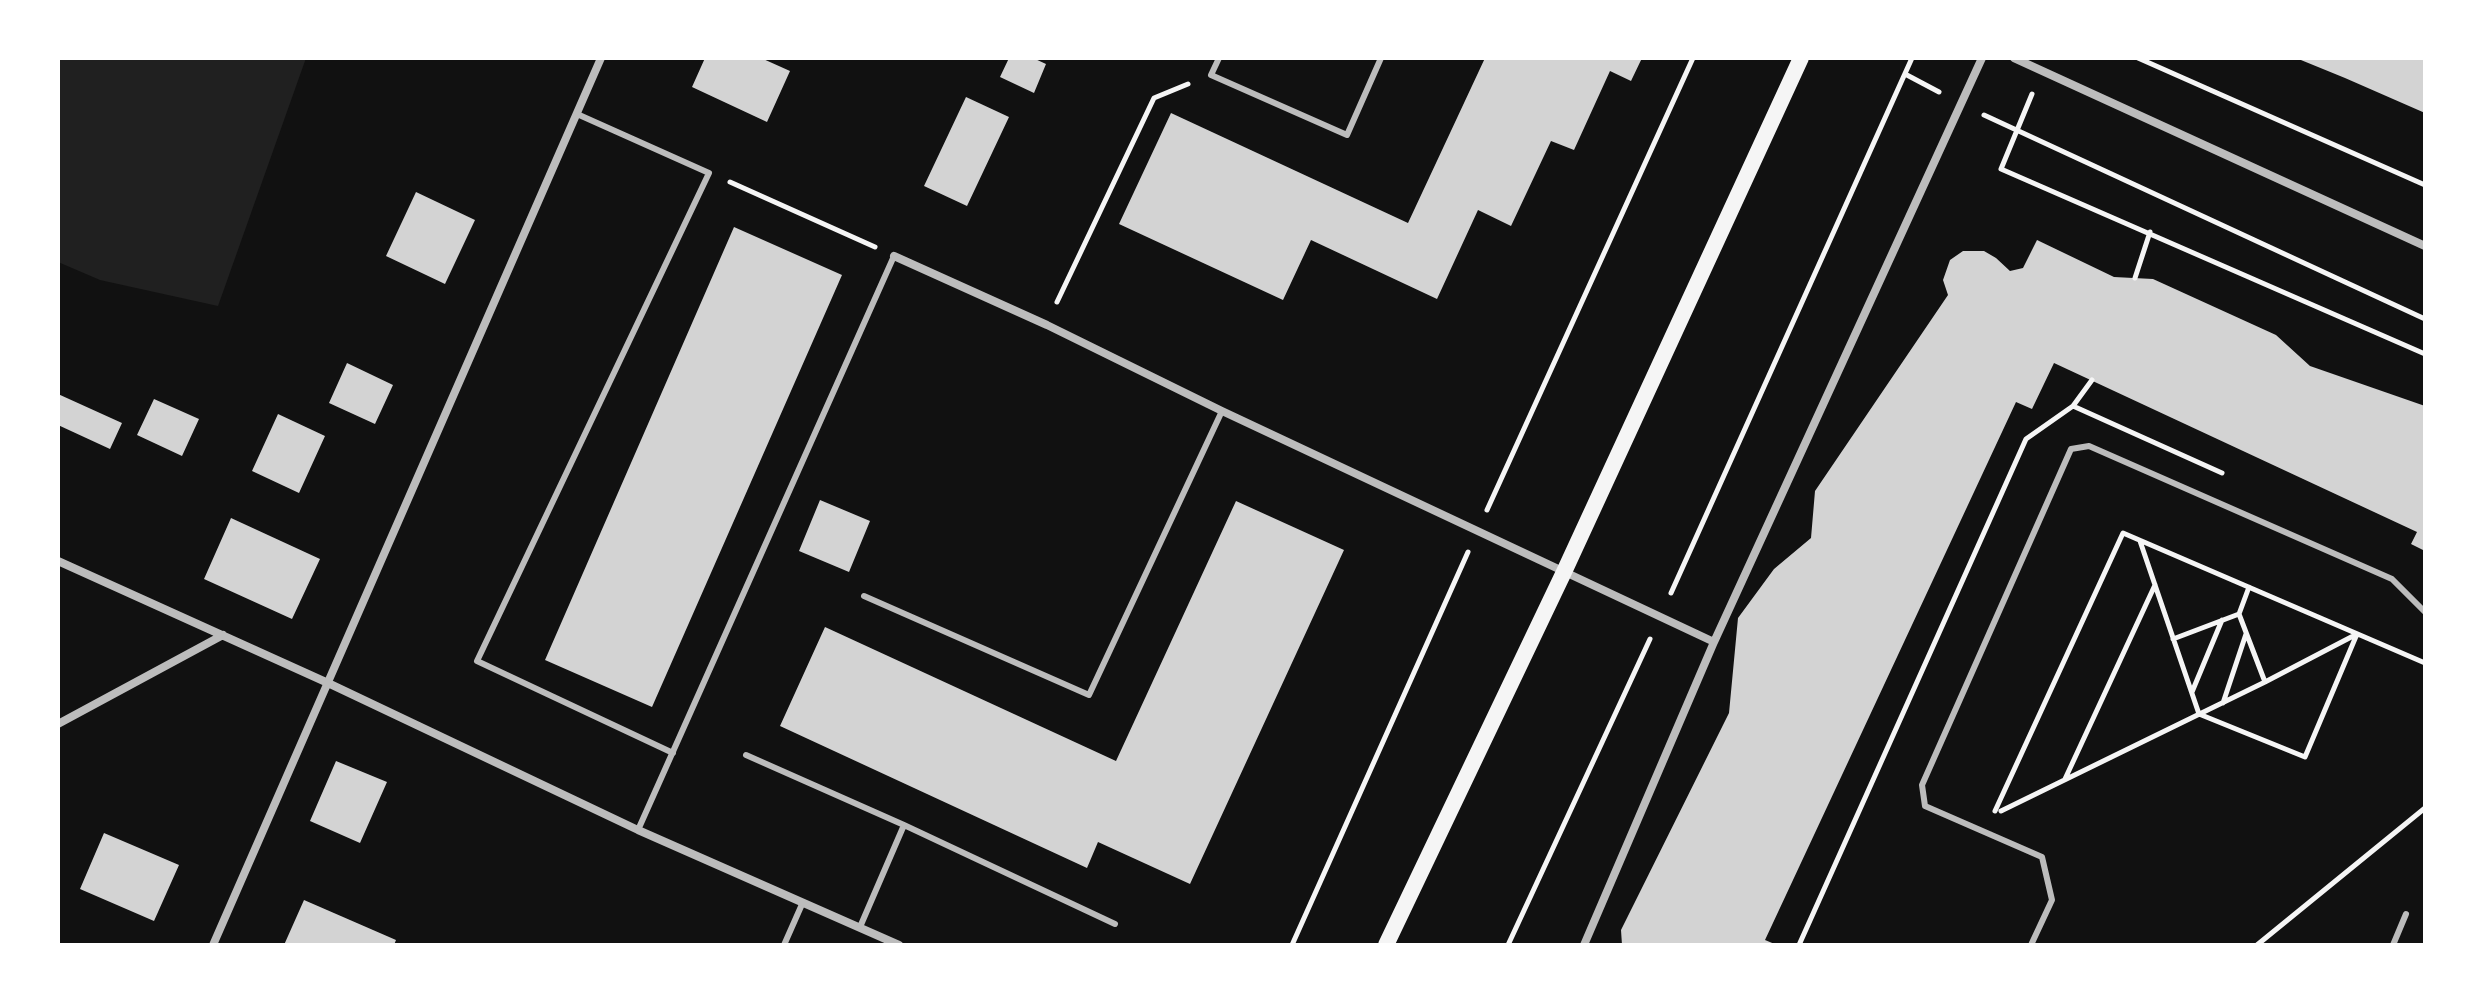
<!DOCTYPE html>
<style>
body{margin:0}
#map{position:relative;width:2483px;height:1003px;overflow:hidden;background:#111;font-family:"Exo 2",sans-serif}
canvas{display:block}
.frame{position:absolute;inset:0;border:60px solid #fff;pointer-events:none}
</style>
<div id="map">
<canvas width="2483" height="1003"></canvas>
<div class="frame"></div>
</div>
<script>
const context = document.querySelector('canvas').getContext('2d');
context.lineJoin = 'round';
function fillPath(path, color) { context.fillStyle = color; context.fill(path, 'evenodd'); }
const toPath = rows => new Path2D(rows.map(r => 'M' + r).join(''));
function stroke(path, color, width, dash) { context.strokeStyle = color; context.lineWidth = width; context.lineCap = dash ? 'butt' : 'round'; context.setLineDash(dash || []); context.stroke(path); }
fillPath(toPath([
 [58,58,306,58,218,306,100,280,58,262]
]), '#202020');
fillPath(toPath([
 [705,58,761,58,790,71,767,122,692,87],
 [1009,58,1033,58,1046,64,1034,93,1000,77],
 [1485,58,1642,58,1631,81,1610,71,1574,150,1551,141,1511,226,1478,210,1437,299,1311,240,1283,300,1119,224,1171,113,1408,223],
 [2296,58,2425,58,2425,113,2345,78],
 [966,97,1009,117,967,206,924,186],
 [416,192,475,220,445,284,386,256],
 [734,227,842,275,652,707,545,660],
 [2037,240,2114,277,2153,279,2276,335,2310,366,2425,406,2425,551,2411,544,2417,532,2054,363,2032,409,2016,402,1765,940,1777,945,1622,945,1621,930,1729,713,1738,618,1774,569,1811,538,1815,491,1948,295,1943,280,1950,260,1963,251,1984,251,1996,258,2010,271,2023,268],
 [347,363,393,385,375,424,329,403],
 [58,394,122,423,110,449,58,425],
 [154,399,199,419,182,456,137,435],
 [278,414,325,436,299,493,252,471],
 [820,500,870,521,849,572,799,551],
 [1236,501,1344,550,1190,884,1098,842,1087,868,780,726,825,627,1116,761],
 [231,518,320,559,292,619,204,579],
 [336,761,387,782,360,843,310,821],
 [104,833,179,865,154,921,80,889],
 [304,900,396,940,394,945,284,945]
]), '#d3d3d3');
stroke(toPath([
 [2138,58,2425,185],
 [1905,74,1939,92],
 [2032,94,2001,169,2425,354],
 [1984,115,2425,319],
 [730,182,875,247],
 [2135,278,2150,232],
 [1057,302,1154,98,1188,84],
 [2073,406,2222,473],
 [1487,510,1693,58],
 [2140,541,2199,714,2305,757,2357,634],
 [2249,587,2239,614,2265,682],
 [1671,593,1912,58],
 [2173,639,2239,614],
 [2192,692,2222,620],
 [2223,703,2246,634],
 [2065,779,2155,585],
 [1995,811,2123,533,2425,663],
 [2001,811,2265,682,2357,634],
 [1292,945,1468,552],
 [1508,945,1650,639],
 [1799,945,2026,439,2073,406,2092,380],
 [2257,945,2425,808]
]), '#f5f5f5', 5);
stroke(toPath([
 [1219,58,1211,75,1347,135,1381,58],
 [577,114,709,173,477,661,673,753],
 [864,596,1089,695,1222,411],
 [746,755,904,825,1115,924],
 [638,830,894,256],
 [860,927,904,825],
 [784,945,803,902],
 [2031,945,2052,900,2042,857,1925,806,1922,785,2071,449,2089,446,2392,579,2425,612],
 [2393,945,2406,914]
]), '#bcbcbc', 6);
stroke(toPath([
 [2014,58,2425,246],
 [894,256,1047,325,1222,411,1714,642],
 [58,561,328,683,638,830,899,945],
 [58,724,223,635],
 [213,945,601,58],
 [1584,945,1714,642,1982,58]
]), '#bcbcbc', 8);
stroke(toPath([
 [1386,945,1564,572,1801,58]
]), '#f5f5f5', 16);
</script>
